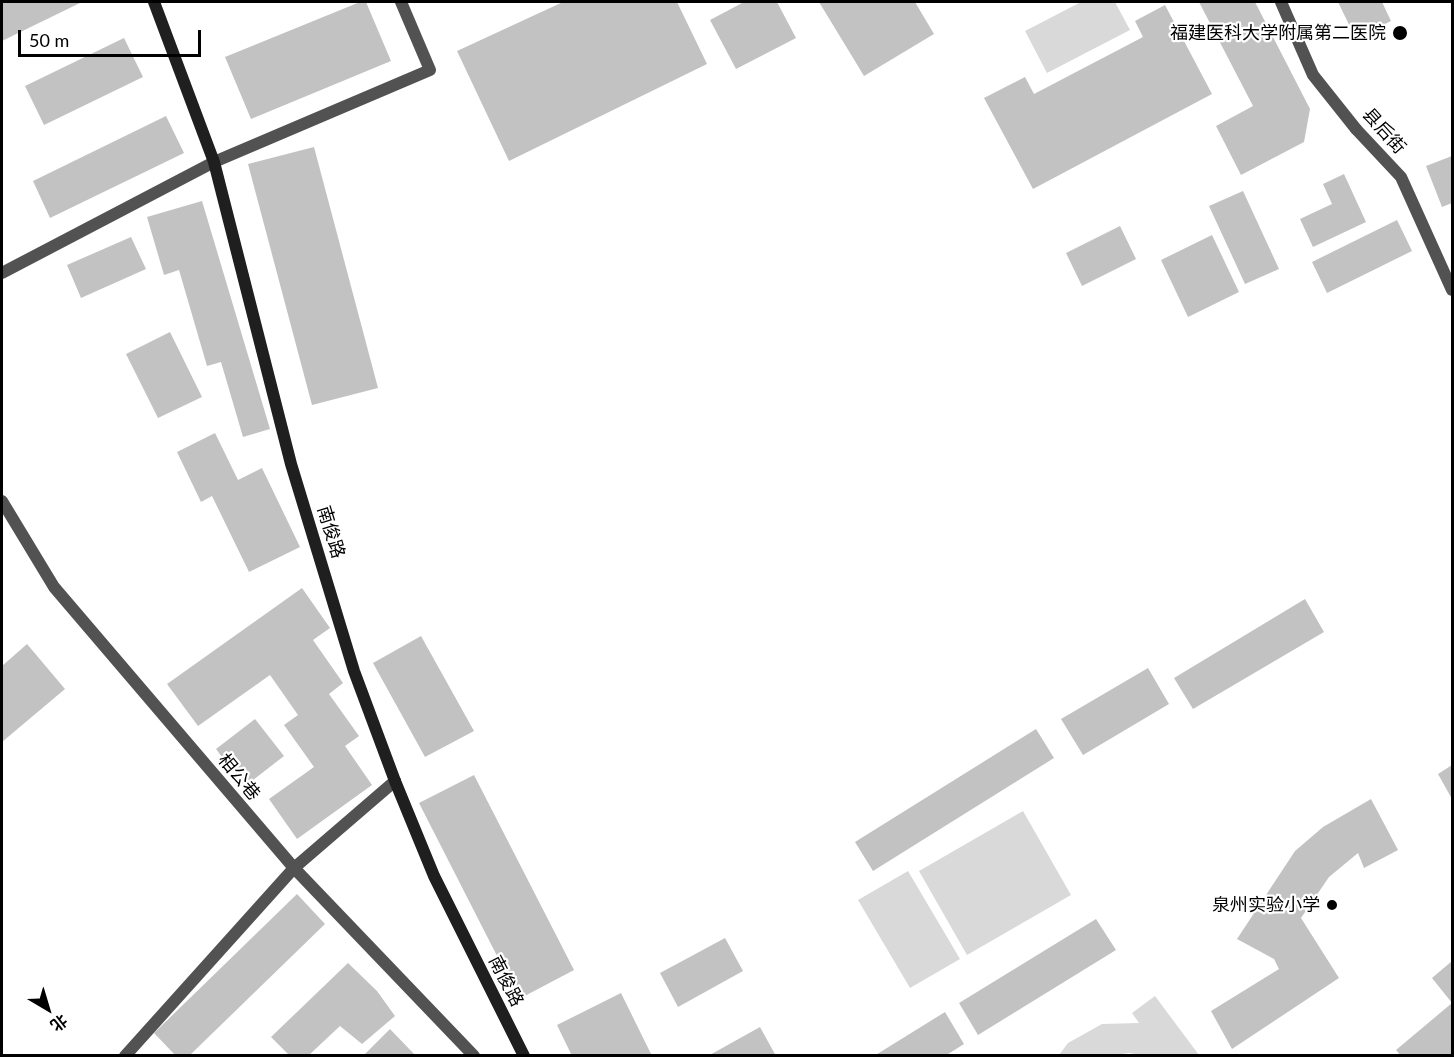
<!DOCTYPE html>
<meta charset="utf-8">
<style>
body{margin:0}
#map{position:relative;width:1454px;height:1057px;overflow:hidden;background:#fff;font-family:Lato,"Noto Sans SC",sans-serif}
canvas{display:block}
.frame{position:absolute;inset:0;border:3px solid #000;pointer-events:none}
.north{position:absolute;left:18px;top:979px;width:60px;height:60px;-webkit-text-stroke:4px #fff;paint-order:stroke;rotate:142deg;font-size:16px;font-weight:700;line-height:24px;text-align:center;color:#000}
.north::after{content:'';display:block;margin:auto;width:21px;height:27px;background:#000;clip-path:polygon(50% 0,100% 100%,50% 72%,0 100%)}
.scale{position:absolute;left:18px;top:30px;width:183px;height:27px;box-sizing:border-box;border:3px solid #000;border-top:0;padding-left:8px;font-size:18px;line-height:21px;white-space:nowrap;color:#000;-webkit-text-stroke:4px #fff;paint-order:stroke}
</style>
<div id="map">
<canvas width="1454" height="1057"></canvas>
<div class="frame"></div>
<div class="north">北</div>
<div class="scale">50 m</div>
</div>
<script>
const context = document.querySelector('canvas').getContext('2d');
context.lineJoin = 'round';
function fillPath(path, color) { context.fillStyle = color; context.fill(path, 'evenodd'); }
const toPath = rows => new Path2D(rows.map(r => 'M' + r).join(''));
function stroke(path, color, width, dash) { context.strokeStyle = color; context.lineWidth = width; context.lineCap = dash ? 'butt' : 'round'; context.setLineDash(dash || []); context.stroke(path); }
function label(font, color, halo, rows, align = 'center') {
  context.font = font + ' Lato,"Noto Sans SC",sans-serif'; context.lineWidth = 4.5; context.setLineDash([]); context.textBaseline = 'middle'; context.strokeStyle = halo; context.fillStyle = color; for (const [text, x, y, turn = 0] of rows) {
    context.save(); context.translate(x, y); context.rotate((+turn || 0) * Math.PI / 180); context.textAlign = isNaN(turn) ? turn : align; if (halo) context.strokeText(text, 0, 0); context.fillText(text, 0, 0); context.restore();
  }
}
fillPath(toPath([
 [1081,2,1115,2,1130,30,1047,73,1025,31],
 [1023,811,1071,895,967,955,919,871],
 [908,871,960,959,910,988,858,900],
 [1155,996,1199,1055,1148,1056,1129,1053,1108,1056,1059,1055,1068,1043,1102,1024,1139,1023,1132,1013]
]), '#d9d9d9');
fillPath(toPath([
 [2,2,82,2,2,41],
 [360,2,366,2,391,61,251,119,225,57],
 [563,2,677,2,707,64,509,161,457,51],
 [744,2,777,2,796,38,736,69,710,20],
 [819,2,915,2,934,34,864,76],
 [1199,2,1255,2,1310,109,1304,142,1241,175,1216,126,1253,106],
 [1338,2,1382,2,1391,21,1356,39],
 [1165,5,1212,94,1033,189,984,98,1025,77,1034,94,1143,37,1135,21],
 [124,38,143,77,44,125,25,86],
 [166,116,184,153,50,218,33,181],
 [314,147,378,388,312,405,248,164],
 [1452,156,1452,203,1442,207,1426,166],
 [1344,174,1366,222,1313,247,1300,219,1332,204,1323,184],
 [1243,191,1279,269,1245,284,1209,206],
 [202,201,270,429,243,437,221,362,207,366,179,270,164,275,147,217],
 [1397,220,1412,251,1327,293,1312,262],
 [1120,226,1136,259,1082,286,1066,253],
 [1212,235,1239,292,1188,317,1161,260],
 [131,237,146,269,81,298,67,265],
 [170,332,202,397,158,418,126,354],
 [215,433,238,480,262,468,300,547,249,572,212,496,201,502,177,452],
 [302,588,330,628,313,640,343,683,329,694,359,736,345,746,372,785,297,839,269,799,314,767,284,725,298,715,270,675,198,726,167,684],
 [1305,599,1324,632,1193,709,1174,678],
 [421,636,474,731,425,757,373,663],
 [27,644,65,689,2,742,2,666],
 [1148,668,1169,704,1083,755,1061,719],
 [255,719,284,756,244,787,216,749],
 [1036,729,1054,758,873,871,855,842],
 [1452,765,1452,799,1438,774],
 [474,775,574,970,519,999,419,803],
 [1371,799,1398,850,1364,868,1358,853,1329,877,1301,918,1339,978,1232,1049,1211,1011,1279,969,1274,959,1237,939,1295,851,1323,827],
 [297,894,325,924,189,1056,176,1056,154,1033],
 [1096,919,1116,950,978,1035,959,1003],
 [725,938,743,971,678,1007,660,973],
 [1452,961,1452,1056,1401,1056,1396,1050,1452,1003,1432,978],
 [348,963,377,991,395,1016,362,1044,340,1026,308,1056,290,1056,271,1037],
 [621,993,652,1056,572,1056,557,1025],
 [945,1012,964,1044,945,1056,874,1056],
 [760,1027,776,1056,708,1056],
 [390,1029,416,1056,363,1056]
]), '#c2c2c2');
stroke(toPath([
 [1356,129,1401,177,1452,290],
 [2,273,214,162,430,70,401,2],
 [125,1056,294,868,395,781]
]), '#525252', 12);
stroke(toPath([
 [2,501,54,587,294,868,474,1056]
]), '#525252', 12);
stroke(toPath([
 [1281,2,1313,75,1356,129]
]), '#525252', 12);
stroke(toPath([
 [154,2,214,162,291,464,354,671,395,781,434,876,524,1056]
]), '#1f1f1f', 12);
for (const [x, y, r, color] of [
 [1400,33,8,"#000"],
 [1332,905,6,"#000"]
]) { const dot = new Path2D(); dot.arc(x, y, r, 0, 2 * Math.PI); context.fillStyle = color; context.fill(dot); stroke(dot, '#fff', 2); }
label('18px', '#000', '#fff', [
 ["福建医科大学附属第二医院",1386,33],
 ["泉州实验小学",1320,905]
], 'right');
label('18px', '#000', '#fff', [
 ["县后街",1384,131,48],
 ["南俊路",331,532,73],
 ["相公巷",239,777,50],
 ["南俊路",506,981,63]
]);
</script>
